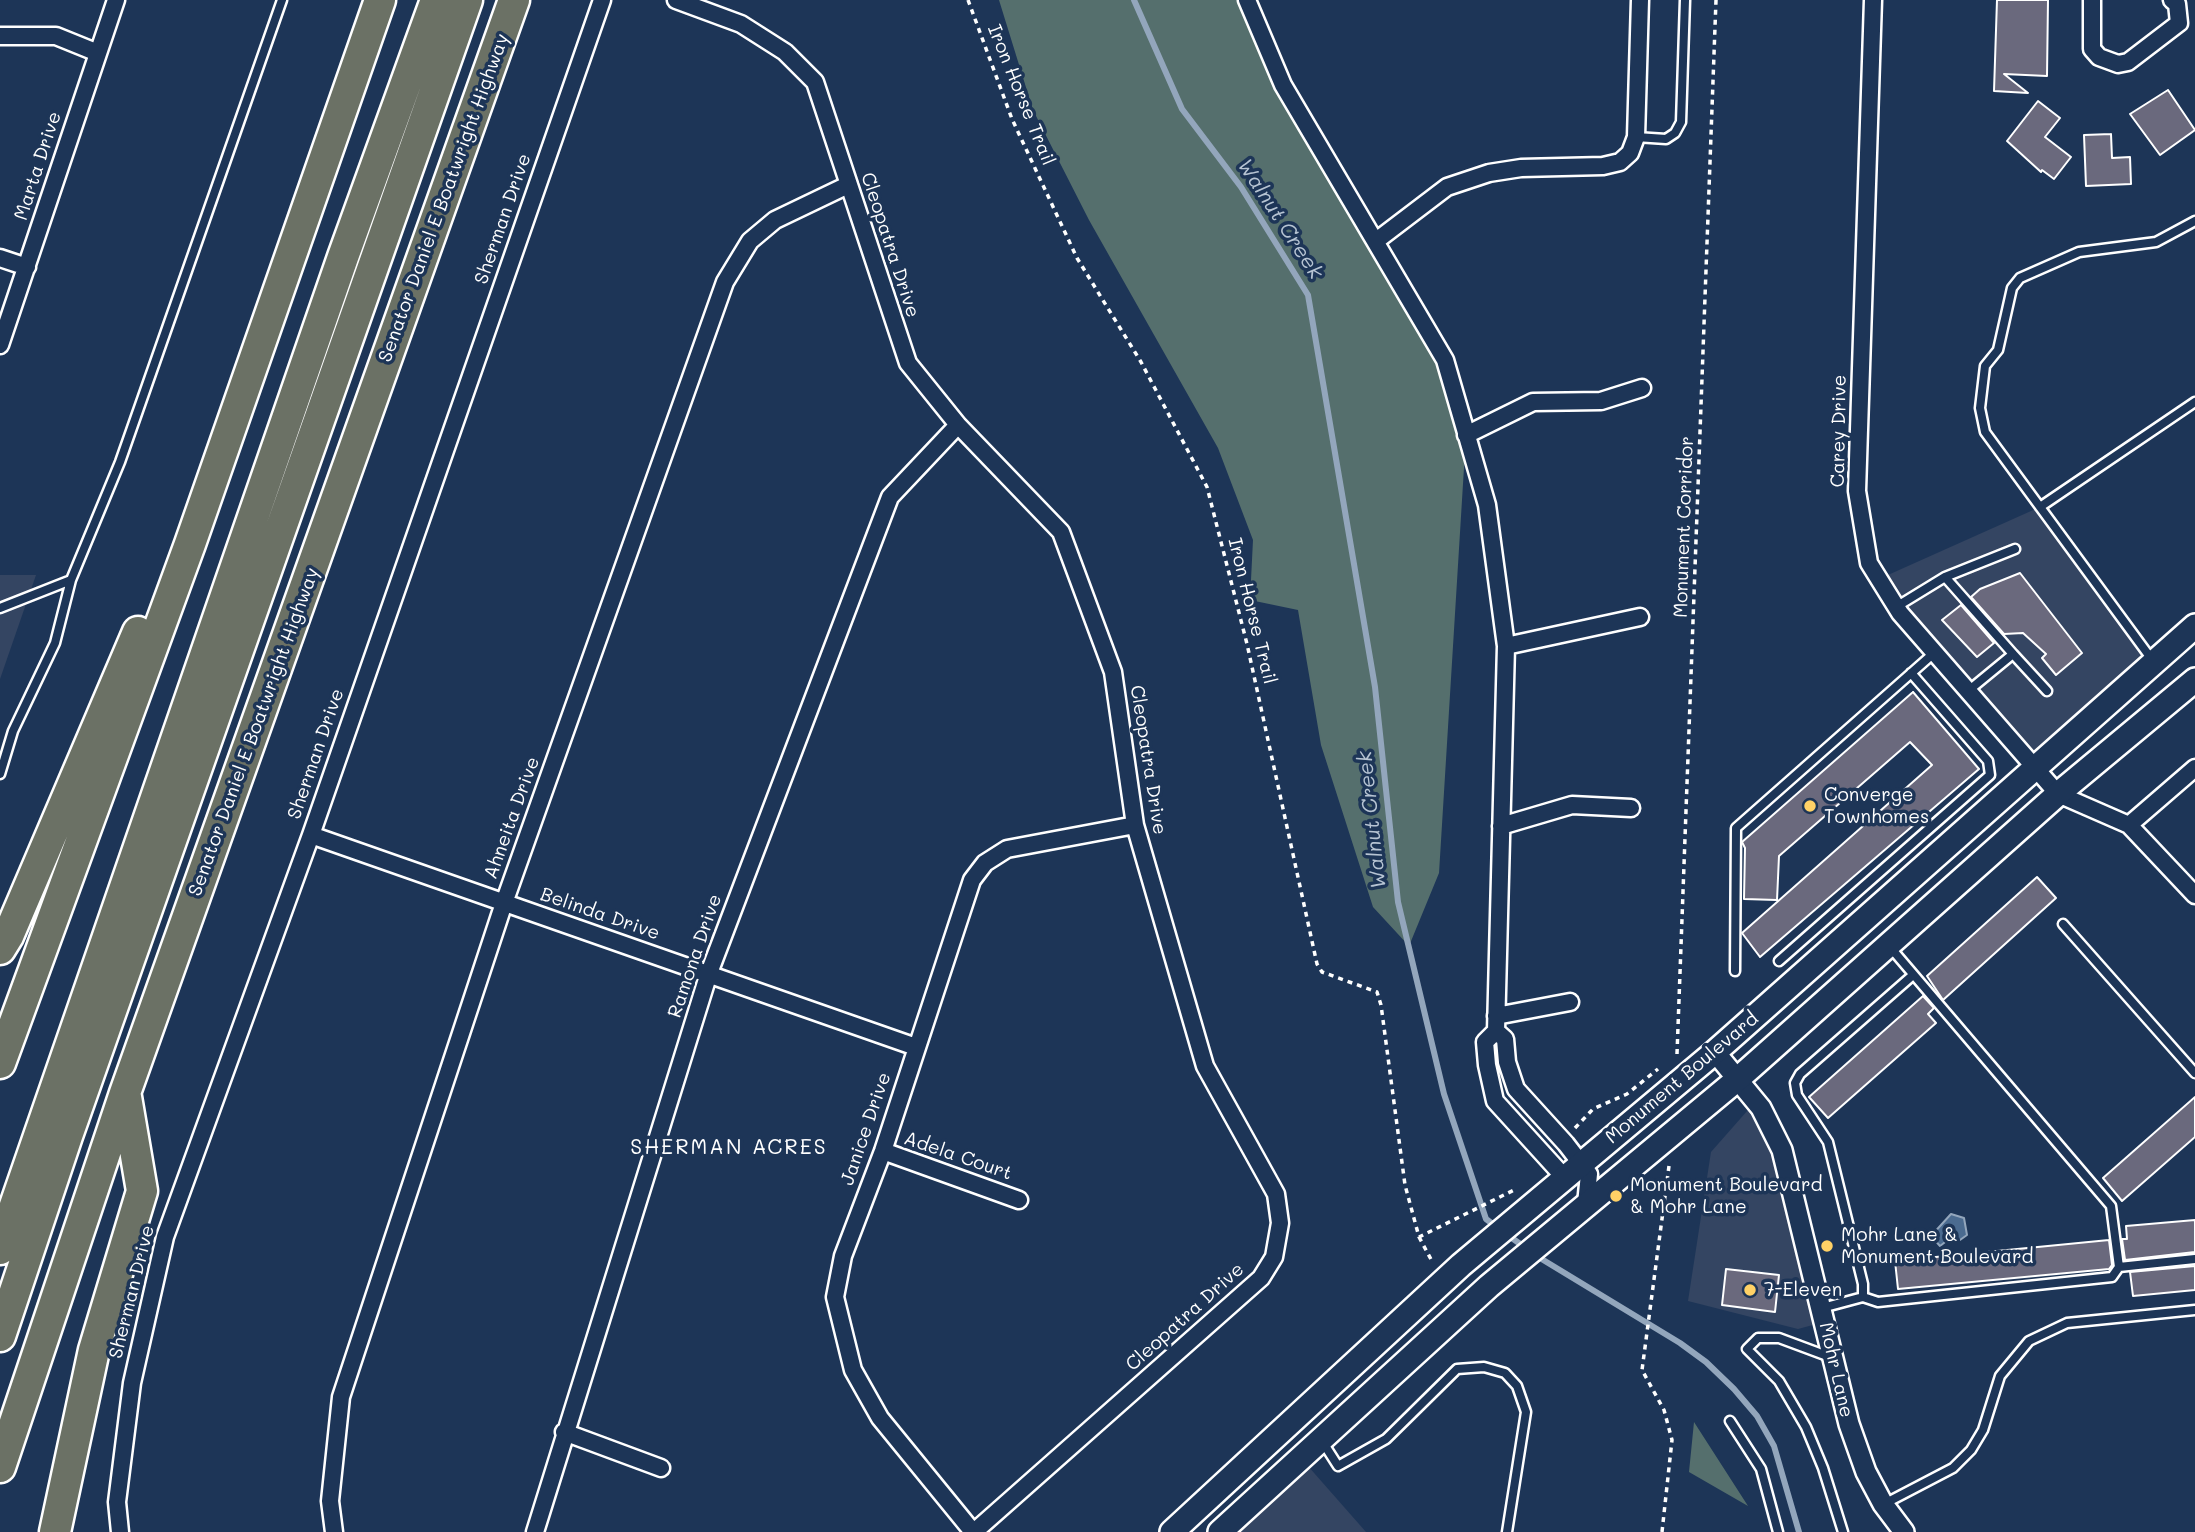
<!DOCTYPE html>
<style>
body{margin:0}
canvas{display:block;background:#1d3557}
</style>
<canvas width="2195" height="1532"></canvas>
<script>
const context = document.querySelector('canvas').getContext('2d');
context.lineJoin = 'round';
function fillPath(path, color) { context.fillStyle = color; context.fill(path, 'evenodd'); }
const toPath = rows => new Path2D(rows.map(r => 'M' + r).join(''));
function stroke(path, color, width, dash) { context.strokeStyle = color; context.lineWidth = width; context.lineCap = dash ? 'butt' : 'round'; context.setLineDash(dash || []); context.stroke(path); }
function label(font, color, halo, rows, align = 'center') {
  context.font = font + ' Mali,sans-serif'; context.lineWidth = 7; context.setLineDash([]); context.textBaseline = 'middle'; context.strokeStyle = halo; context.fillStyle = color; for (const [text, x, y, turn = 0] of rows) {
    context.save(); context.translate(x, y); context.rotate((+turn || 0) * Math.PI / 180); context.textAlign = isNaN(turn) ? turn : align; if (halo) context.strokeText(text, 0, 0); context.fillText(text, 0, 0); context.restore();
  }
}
fillPath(toPath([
 [2040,507,2154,662,2037,769,1879,579],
 [0,575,36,575,0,679],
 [1748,1110,1759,1127,1782,1173,1820,1323,1798,1329,1688,1301,1711,1152],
 [1300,1457,1366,1532,1220,1532]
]), '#344562');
fillPath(toPath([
 [999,0,1247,0,1283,85,1445,360,1466,435,1439,873,1409,946,1373,907,1321,745,1298,610,1250,600,1253,540,1218,448,1089,220,1033,110],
 [1694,1422,1748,1506,1689,1472]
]), '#556f6d');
const water = toPath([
 [1951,1214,1964,1218,1967,1235,1960,1240,1953,1236,1940,1246,1931,1236,1951,1214]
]);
fillPath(water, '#4b6b90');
stroke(water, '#93a6bc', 2);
stroke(toPath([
 [1134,0,1182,109,1241,187,1308,295,1375,687,1398,902,1444,1094,1486,1219,1498,1228],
 [1506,1234,1526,1248],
 [1535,1255,1680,1343,1706,1362,1734,1389,1757,1416,1774,1446,1799,1532]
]), '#93a6bc', 6);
const building = toPath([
 [1997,0,2048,0,2047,76,2004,74,2028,93,1994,91,1997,0],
 [2168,90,2195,130,2160,155,2130,114,2168,90],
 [2038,101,2060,118,2045,137,2071,157,2054,179,2042,170,2041,172,2007,141,2038,101],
 [2111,134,2112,158,2130,157,2131,184,2086,186,2084,135,2111,134],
 [2020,573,2082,653,2056,675,2042,658,2046,654,2023,633,2004,634,1971,597,1980,589,2020,573],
 [1961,605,1994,643,1977,657,1942,620,1961,605],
 [1913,692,1979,769,1760,957,1742,933,1932,765,1910,742,1779,856,1777,900,1744,899,1745,848,1742,842,1913,692],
 [2037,877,2056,898,1943,1000,1927,976,2037,877],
 [1923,996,1934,1008,1928,1014,1936,1023,1828,1118,1809,1097,1923,996],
 [2195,1097,2195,1137,2122,1201,2103,1178,2195,1097],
 [2195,1220,2195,1252,2125,1260,2122,1239,2127,1239,2126,1226,2195,1220],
 [2109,1240,2112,1265,2109,1269,1898,1289,1895,1261,2109,1240],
 [2195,1266,2195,1290,2133,1296,2130,1272,2195,1266],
 [1726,1269,1779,1275,1775,1312,1722,1305,1726,1269]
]);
fillPath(building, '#6a697d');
stroke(building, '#fff', 2);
const service = toPath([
 [1636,137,1666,139,1675,133,1681,122,1685,0],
 [2040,507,2195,402],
 [1945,577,2013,654],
 [71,580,120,462,282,0],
 [1896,607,1945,577,2015,549],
 [0,608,71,580,55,643,13,731,0,774],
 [2153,661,1985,432,1980,408,1985,366,1998,350,2012,288,2020,278,2079,252,2156,242,2195,221],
 [1968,691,2013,654,2047,691],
 [2063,924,2195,1073],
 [1779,961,1990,775,1988,761,1911,673],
 [1735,971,1736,828,1934,653],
 [2119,1267,2195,1259],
 [1863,1297,1878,1302,2112,1277,2119,1267,2111,1206,1890,947],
 [1822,1308,1863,1297,1863,1284,1828,1142,1797,1095,1795,1083,1800,1074,1913,975],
 [1830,1357,1779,1338,1758,1338,1747,1349,1779,1381,1806,1427,1823,1468,1843,1532],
 [1730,1421,1761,1469,1778,1532],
 [1322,1441,1338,1466,1386,1439,1457,1369,1484,1367,1505,1373,1517,1386,1526,1412,1507,1532],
 [1884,1504,1953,1468,1971,1450,1983,1430,2000,1376,2029,1341,2067,1323,2195,1310]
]);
const minor = toPath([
 [676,0,741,24,785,52,815,82,908,363,958,425,1061,532,1113,672,1135,825,1205,1066,1276,1194,1280,1223,1274,1257,1261,1278,974,1532],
 [1247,0,1283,85,1445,360,1487,505,1506,646,1496,1031,1485,1042,1487,1065,1495,1101,1565,1178],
 [1873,0,1857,491,1869,563,1900,613,2058,794,2129,825,2195,895],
 [2092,0,2092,49,2099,57,2118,64,2128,62,2179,23,2177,4,2172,0],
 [0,36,56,36,98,53],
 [1376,241,1447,187,1489,173,1521,168,1603,166,1620,162,1630,153,1636,137,1640,0],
 [0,258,27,267],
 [0,345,116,0],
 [1466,435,1533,402,1601,401,1642,388],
 [1506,646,1640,617],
 [2129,825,2195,768],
 [1501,826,1572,805,1631,808],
 [311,835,916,1047],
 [1496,1016,1570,1002],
 [1496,1031,1505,1039,1507,1062,1516,1089,1566,1144,1589,1174,1586,1204],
 [883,1151,1019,1200],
 [564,1432,661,1468],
 [120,1532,117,1502,132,1383,165,1237,311,835,602,0],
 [334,1532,330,1501,341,1397,504,903,725,282,750,241,775,220,848,185],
 [535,1532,709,973,890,497,958,425],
 [973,1532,880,1418,853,1370,835,1297,843,1256,883,1151,972,880,985,863,1007,849,1135,825]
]);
const tertiary = toPath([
 [1715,1052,1761,1108,1782,1150,1849,1424,1866,1472,1883,1504,1904,1532]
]);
const secondary = toPath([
 [1172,1532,1461,1265,1715,1052,2195,626],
 [1220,1532,1489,1286,1739,1078,2058,794,2195,680]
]);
const motorway = toPath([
 [0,949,8,936,138,632],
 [0,1063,190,544,380,0],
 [0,1249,343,257,436,0],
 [0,1336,67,1136,467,0],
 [0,1467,125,1093,514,0],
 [55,1532,94,1350,142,1191,126,1097]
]);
stroke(service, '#fff', 13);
stroke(minor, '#fff', 21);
stroke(tertiary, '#fff', 24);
stroke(secondary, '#fff', 28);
stroke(motorway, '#fff', 35);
stroke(toPath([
 [968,0,1012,119,1077,258,1141,362,1207,487,1247,644,1317,964,1322,972,1377,992,1381,1005,1405,1185,1419,1237,1514,1190],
 [1677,1054,1716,0],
 [1575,1128,1593,1109,1627,1094,1658,1069],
 [1419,1237,1433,1263],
 [1662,1532,1672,1440,1664,1410,1642,1370,1669,1166]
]), '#fff', 3.5, [5, 5]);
stroke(service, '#1d3557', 8);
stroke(minor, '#1d3557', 16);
stroke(tertiary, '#1d3557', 19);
stroke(secondary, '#1d3557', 23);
stroke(motorway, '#6b7165', 30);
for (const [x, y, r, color] of [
 [1810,806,7,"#ffd166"],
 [1616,1196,7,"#ffd166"],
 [1827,1246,7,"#ffd166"],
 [1750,1290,7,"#ffd166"]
]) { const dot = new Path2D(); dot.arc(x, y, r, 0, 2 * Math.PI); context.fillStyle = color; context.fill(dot); stroke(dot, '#1d3557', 2.5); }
label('19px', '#fff', '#1d3557', [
 ["Iron Horse Trail",1021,95,68],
 ["Marta Drive",38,166,-72],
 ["Senator Daniel E Boatwright Highway",444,198,-70],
 ["Sherman Drive",503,219,-71],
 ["Cleopatra Drive",890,245,72],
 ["Carey Drive",1839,431,-89],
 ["Monument Corridor",1684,527,-88],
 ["Iron Horse Trail",1252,611,76],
 ["Senator Daniel E Boatwright Highway",254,732,-70],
 ["Sherman Drive",316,754,-71],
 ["Cleopatra Drive",1148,760,81],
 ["Ahneita Drive",512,818,-70],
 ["Belinda Drive",600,914,19],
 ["Ramona Drive",695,956,-71],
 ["Monument Boulevard",1682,1078,-40],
 ["Janice Drive",866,1129,-71],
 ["Adela Court",958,1156,19],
 ["Sherman Drive",132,1292,-76],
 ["Cleopatra Drive",1185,1317,-42],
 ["Mohr Lane",1836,1370,77]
]);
label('19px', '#fff', '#1d3557', [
 ["Converge",1824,795],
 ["Townhomes",1824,817],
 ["Monument Boulevard",1630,1185],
 ["& Mohr Lane",1630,1207],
 ["Mohr Lane &",1841,1235],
 ["Monument Boulevard",1841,1257],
 ["7-Eleven",1764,1290]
], 'left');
label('italic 21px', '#b7c4d3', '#1d3557', [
 ["Walnut Creek",1280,219,57],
 ["Walnut Creek",1372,820,-96]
]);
context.letterSpacing = '2px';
label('21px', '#fff', '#1d3557', [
 ["SHERMAN ACRES",729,1148]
]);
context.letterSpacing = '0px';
</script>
